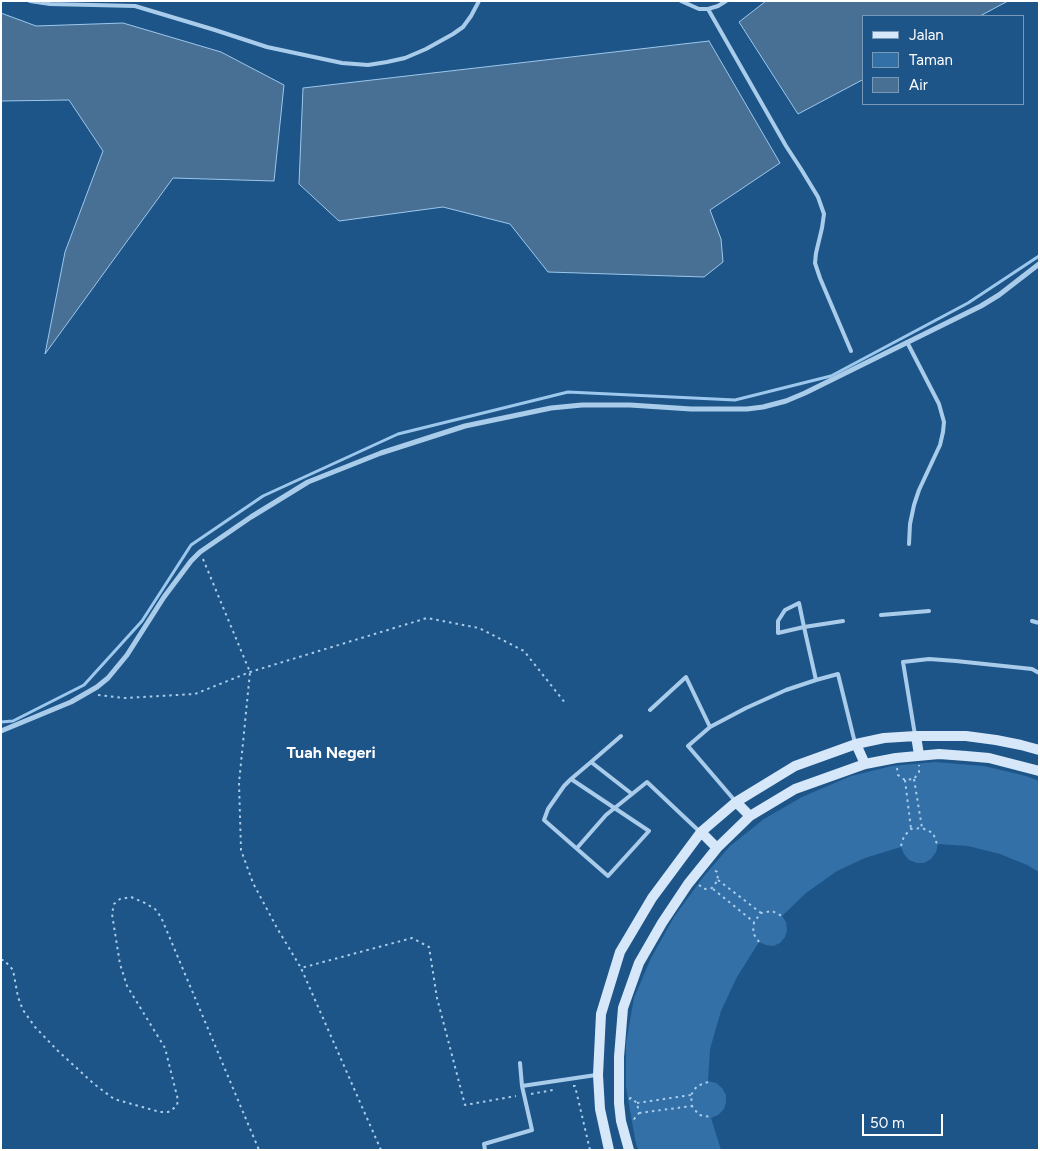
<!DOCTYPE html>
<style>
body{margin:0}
#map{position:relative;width:1040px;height:1151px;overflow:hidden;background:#1e5589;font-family:Figtree,sans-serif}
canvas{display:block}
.frame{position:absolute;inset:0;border:2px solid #fff;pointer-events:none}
.legend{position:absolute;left:862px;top:15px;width:162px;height:90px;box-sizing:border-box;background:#1e5589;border:1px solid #7899b8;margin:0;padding:6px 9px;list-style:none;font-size:15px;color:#fff}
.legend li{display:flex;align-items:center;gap:10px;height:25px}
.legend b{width:25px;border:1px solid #7899b8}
.scale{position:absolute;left:862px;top:1114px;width:81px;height:22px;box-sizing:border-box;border:2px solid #fff;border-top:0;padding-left:6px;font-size:15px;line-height:18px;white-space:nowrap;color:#fff;-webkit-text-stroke:4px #1e5589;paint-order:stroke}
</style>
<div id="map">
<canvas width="1040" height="1151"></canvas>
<div class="frame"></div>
<ul class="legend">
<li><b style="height:6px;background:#d5e7f8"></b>Jalan</li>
<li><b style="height:14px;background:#3270a7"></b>Taman</li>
<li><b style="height:14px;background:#486f94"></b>Air</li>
</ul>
<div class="scale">50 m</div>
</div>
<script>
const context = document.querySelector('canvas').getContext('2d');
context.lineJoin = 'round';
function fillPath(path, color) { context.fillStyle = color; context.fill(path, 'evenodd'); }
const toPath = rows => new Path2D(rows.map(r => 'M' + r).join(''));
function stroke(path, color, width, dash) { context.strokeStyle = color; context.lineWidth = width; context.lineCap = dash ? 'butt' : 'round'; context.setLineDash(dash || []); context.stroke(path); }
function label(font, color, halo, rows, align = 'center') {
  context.font = font + ' Figtree,sans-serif'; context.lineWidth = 4; context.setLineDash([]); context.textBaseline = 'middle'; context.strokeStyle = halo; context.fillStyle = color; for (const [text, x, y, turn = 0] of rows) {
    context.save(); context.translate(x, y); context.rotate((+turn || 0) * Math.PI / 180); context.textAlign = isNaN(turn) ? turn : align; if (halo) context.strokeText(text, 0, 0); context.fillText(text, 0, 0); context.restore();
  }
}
fillPath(toPath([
 [935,762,984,766,1026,776,1039,781,1039,872,1027,865,1000,854,968,846,938,844,936,852,931,859,924,863,917,863,909,860,904,854,901,847,865,858,837,871,806,893,782,916,786,922,787,930,785,937,780,943,773,946,766,945,759,942,737,977,721,1011,710,1049,708,1081,716,1083,722,1088,726,1095,726,1102,724,1109,718,1115,711,1118,721,1150,638,1150,635,1139,626,1087,626,1043,634,998,651,958,674,917,704,876,730,846,764,819,802,797,851,776,892,766]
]), '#3270a7');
const water = toPath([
 [766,1,1008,1,980,16,864,16,864,79,798,114,739,22,766,1],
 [1,13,36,26,123,23,221,52,284,85,274,181,173,178,45,354,65,252,103,151,69,100,1,101,1,13],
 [709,41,780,163,710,210,721,239,723,262,704,277,548,272,510,224,443,207,339,221,299,184,303,88,709,41]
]);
fillPath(water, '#486f94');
stroke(water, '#9dc8ed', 1);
stroke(toPath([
 [1,722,13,721,84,685,142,621,191,545,263,496,398,434,568,392,735,400,831,376,968,303,1039,256]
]), '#9dc8ed', 3);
stroke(toPath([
 [203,559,250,672,239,783,241,850,253,883,277,928,301,968],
 [98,695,125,698,195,694,250,672,427,618,479,628,524,651,566,704],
 [897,768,898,775,905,780,914,779,919,772,919,765],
 [914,779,922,828],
 [905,780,911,829],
 [901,846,904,836,911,829,922,828,933,833,937,844],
 [718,880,761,913],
 [699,885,704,889,712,888,718,880,717,872,713,869],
 [713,889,754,922],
 [759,942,753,933,754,922,761,913,772,911,782,916],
 [1,960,4,960,13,970,18,997,23,1010,35,1027,57,1050,94,1084,114,1099,160,1112,168,1112,172,1110,177,1105,178,1100,165,1048,127,986,120,964,112,914,114,904,120,899,131,897,145,903,155,909,161,917,259,1150],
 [708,1082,697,1086,691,1095,692,1106,699,1115,711,1117],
 [573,1086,575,1086,590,1150],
 [531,1094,553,1090],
 [629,1099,631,1098,637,1103,639,1113,634,1119,631,1119],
 [637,1103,691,1095],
 [639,1113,692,1106],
 [381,1150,301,968,412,938,429,947,437,998,465,1105,516,1096]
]), '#a9cceb', 2, [2.5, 4]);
stroke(toPath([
 [30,1,50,4,135,6,215,30,267,47,342,63,368,65,387,62,405,58,426,49,453,34,463,27,471,16,479,1],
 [681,1,699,9,708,9,718,6,726,1],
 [708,9,786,146,801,169,818,197,824,214,822,228,816,253,815,263,820,278,851,351],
 [907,342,939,404,944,422,943,432,940,445,919,490,914,505,910,524,909,544],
 [881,615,929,611],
 [1032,621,1039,623],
 [816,680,804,627,799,603,785,610,778,621,778,633,804,627,843,621],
 [650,710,686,677,710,727,688,746,736,802],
 [710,727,746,708,786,690,816,680,838,674,855,743],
 [915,735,903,662,929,659,956,661,1032,669,1039,673],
 [591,762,621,736],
 [571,779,649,831,608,876,544,820,548,809,564,786,571,779],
 [571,779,591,762,632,794],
 [577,848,606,815,647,782,699,831],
 [520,1063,522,1086],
 [485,1150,484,1144,532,1130,522,1086,596,1075]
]), '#a9cceb', 4);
stroke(toPath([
 [1,731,71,702,97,687,108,678,127,655,164,597,191,561,200,552,251,517,308,482,381,453,465,426,551,408,582,405,630,405,691,409,747,409,763,407,786,401,805,393,981,306,999,295,1039,264]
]), '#a9cceb', 5);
stroke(toPath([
 [916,736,919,755],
 [856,744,865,764],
 [736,802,750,816],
 [701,832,717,848],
 [609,1150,600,1109,598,1075,601,1014,620,952,652,898,701,832,736,802,795,766,856,744,884,738,916,736,966,736,996,740,1021,745,1039,750],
 [629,1150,621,1121,619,1103,619,1057,623,1008,639,963,662,923,688,884,717,848,750,816,795,789,865,764,896,758,939,754,966,756,989,758,1039,771]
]), '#d5e7f8', 10);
label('bold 16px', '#fff', '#1e5589', [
 ["Tuah Negeri",331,753]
]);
</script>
